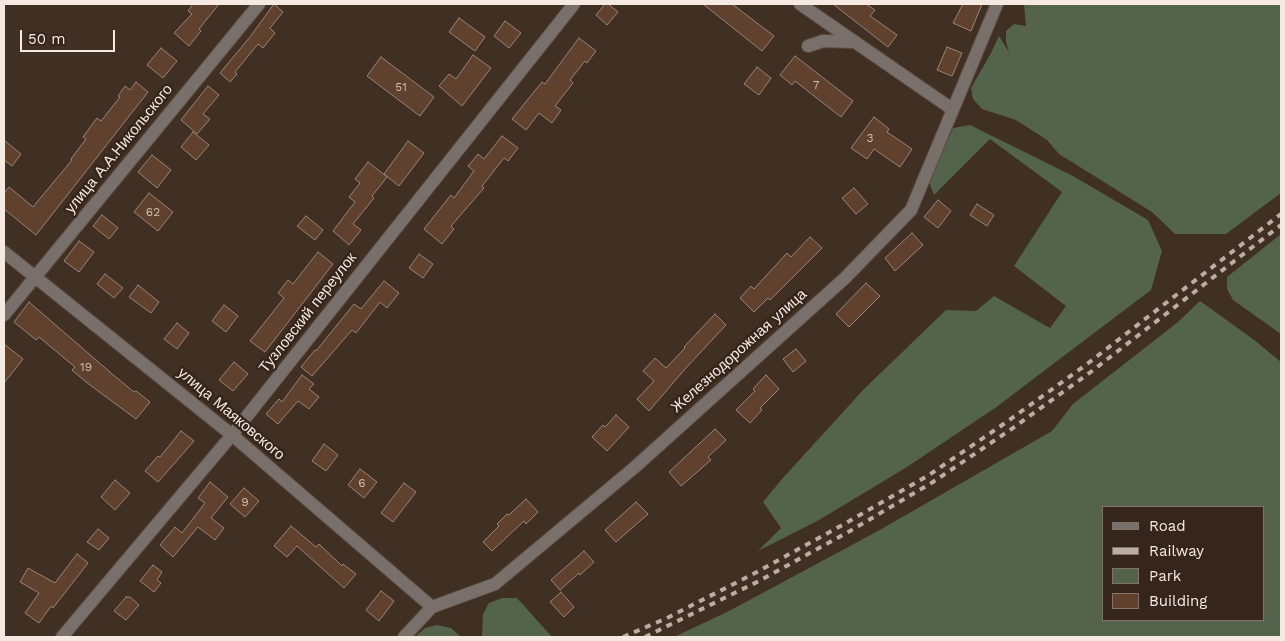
<!DOCTYPE html>
<meta charset="utf-8">
<style>
body{margin:0}
#map{position:relative;width:1285px;height:641px;overflow:hidden;background:#402f23;font-family:"Work Sans",sans-serif}
canvas{display:block}
.frame{position:absolute;inset:0;border:5px solid #f5e9e2;pointer-events:none}
.legend{position:absolute;left:1102px;top:506px;width:162px;height:115px;box-sizing:border-box;background:#36251a;border:1px solid #82736a;margin:0;padding:6px 9px;list-style:none;font-size:15px;color:#f5e9e2}
.legend li{display:flex;align-items:center;gap:10px;height:25px}
.legend b{width:25px;border:1px solid #82736a}
.scale{position:absolute;left:20px;top:30px;width:95px;height:22px;box-sizing:border-box;border:2px solid #f5e9e2;border-top:0;padding-left:6px;font-size:15px;line-height:18px;white-space:nowrap;color:#f5e9e2;-webkit-text-stroke:4px #36251a;paint-order:stroke}
</style>
<div id="map">
<canvas width="1285" height="641"></canvas>
<div class="frame"></div>
<ul class="legend">
<li><b style="height:6px;background:#7a706b"></b>Road</li>
<li><b style="height:6px;background:#bbada4"></b>Railway</li>
<li><b style="height:14px;background:#54634c"></b>Park</li>
<li><b style="height:14px;background:#5f412e"></b>Building</li>
</ul>
<div class="scale">50 m</div>
</div>
<script>
const context = document.querySelector('canvas').getContext('2d');
context.lineJoin = 'round';
function fillPath(path, color) { context.fillStyle = color; context.fill(path, 'evenodd'); }
const toPath = rows => new Path2D(rows.map(r => 'M' + r).join(''));
function stroke(path, color, width, dash) { context.strokeStyle = color; context.lineWidth = width; context.lineCap = dash ? 'butt' : 'round'; context.setLineDash(dash || []); context.stroke(path); }
function label(font, color, halo, rows, align = 'center') {
  context.font = font + ' "Work Sans",sans-serif'; context.lineWidth = 5; context.setLineDash([]); context.textBaseline = 'middle'; context.strokeStyle = halo; context.fillStyle = color; for (const [text, x, y, turn = 0] of rows) {
    context.save(); context.translate(x, y); context.rotate((+turn || 0) * Math.PI / 180); context.textAlign = isNaN(turn) ? turn : align; if (halo) context.strokeText(text, 0, 0); context.fillText(text, 0, 0); context.restore();
  }
}
fillPath(toPath([
 [1024,4,1281,4,1281,193,1226,234,1175,234,1152,212,1059,154,1047,140,1016,120,982,109,973,99,971,88,991,53,999,36,1009,52,1006,42,1006,31,1014,24,1026,26],
 [970,125,1073,176,1148,220,1162,251,1151,290,995,408,907,467,819,520,758,551,781,528,763,502,782,479,864,389,946,310,976,311,994,296,1050,328,1066,306,1014,266,1062,192,990,139,934,195,929,182,953,128],
 [1281,234,1281,334,1233,300,1227,289,1227,277],
 [1200,301,1253,339,1281,362,1281,637,674,637,729,611,878,531,1052,431,1073,404,1178,322],
 [1264,507,1264,620,1104,620,1104,507],
 [502,598,517,598,552,637,482,637,483,614,489,603],
 [437,625,451,628,461,637,415,637,425,628]
]), '#54634c');
const building = toPath([
 [193,4,219,4,199,29,201,31,189,46,174,33,192,14,188,11,193,4],
 [274,4,283,12,270,28,275,33,263,48,258,44,235,72,237,74,230,82,220,73,250,37,274,4],
 [605,4,608,4,618,12,607,25,596,15,605,4],
 [703,4,732,4,774,36,762,51,703,4],
 [833,4,866,4,875,10,870,16,897,35,888,47,833,4],
 [963,4,982,4,971,31,953,23,963,4],
 [459,18,485,37,475,51,449,32,459,18],
 [505,21,521,33,509,48,494,36,505,21],
 [579,38,596,51,587,63,585,61,570,80,573,83,555,106,561,110,552,123,539,113,526,130,512,119,542,82,545,84,579,38],
 [947,47,962,53,952,76,937,70,947,47],
 [161,48,177,61,163,78,147,65,161,48],
 [473,55,491,68,462,106,439,86,449,74,456,79,473,55],
 [795,56,853,101,841,117,795,81,792,85,780,75,795,56],
 [381,57,434,97,420,116,367,76,381,57],
 [757,67,771,78,759,95,744,84,757,67],
 [136,82,148,92,36,235,4,209,4,193,9,187,33,207,72,160,71,159,86,139,83,137,97,118,101,121,120,97,118,96,125,86,130,90,136,82],
 [208,86,219,95,203,114,210,119,197,134,181,120,208,86],
 [874,117,889,129,887,132,912,149,900,167,874,149,867,159,851,148,874,117],
 [193,132,209,145,196,160,181,147,193,132],
 [502,136,518,148,508,161,504,158,482,186,484,188,451,226,454,229,442,244,424,229,451,195,454,198,474,171,468,166,478,154,484,159,502,136],
 [4,140,21,154,12,166,4,160,4,140],
 [408,141,424,153,399,186,384,174,408,141],
 [152,155,171,170,157,188,138,172,152,155],
 [368,162,387,177,372,196,374,198,353,224,361,230,349,245,333,231,355,202,349,197,360,183,355,179,368,162],
 [854,188,868,204,856,214,842,198,854,188],
 [149,193,173,212,158,231,134,212,149,193],
 [938,200,951,211,938,228,924,217,938,200],
 [977,204,994,215,987,226,970,215,977,204],
 [102,215,118,228,109,239,93,226,102,215],
 [306,216,323,230,315,240,297,226,306,216],
 [912,233,923,245,895,271,885,258,912,233],
 [810,237,822,248,770,300,768,298,754,312,740,298,751,286,754,289,787,253,791,257,810,237],
 [79,241,94,252,79,272,64,261,79,241],
 [318,252,333,264,265,352,250,341,284,298,278,293,288,280,293,284,318,252],
 [419,254,433,264,423,278,409,268,419,254],
 [105,274,123,288,114,298,97,284,105,274],
 [384,281,399,293,387,308,380,302,356,333,352,330,312,376,301,367,315,350,316,351,354,304,361,309,384,281],
 [866,283,880,296,849,327,836,314,866,283],
 [138,285,159,302,151,313,129,297,138,285],
 [29,302,111,373,134,392,136,391,150,402,136,419,86,382,72,370,75,367,39,337,36,340,14,322,29,302],
 [224,305,238,316,226,332,212,321,224,305],
 [715,314,726,325,685,369,649,411,637,399,654,381,643,371,655,358,666,368,685,348,684,347,715,314],
 [177,323,189,333,177,349,164,339,177,323],
 [4,344,23,359,4,383,4,344],
 [796,349,806,361,793,372,783,359,796,349],
 [234,362,248,374,233,391,219,380,234,362],
 [302,375,314,384,309,389,319,397,309,409,298,401,278,424,266,414,279,399,282,402,302,375],
 [766,375,779,389,760,408,762,410,750,423,736,410,755,391,753,389,766,375],
 [616,415,629,427,607,451,592,437,603,425,605,427,616,415],
 [715,429,726,440,708,457,711,460,681,486,669,472,715,429],
 [181,431,194,441,158,482,145,471,158,456,160,457,181,431],
 [324,444,338,455,326,471,312,461,324,444],
 [360,469,377,482,364,498,348,485,360,469],
 [115,480,130,493,115,510,101,497,115,480],
 [210,482,228,497,211,518,224,528,215,540,198,527,173,557,160,545,175,527,182,533,205,503,198,498,210,482],
 [404,483,416,492,393,522,381,513,404,483],
 [244,488,259,501,245,517,230,504,244,488],
 [526,499,538,512,526,524,524,521,492,551,483,542,499,526,497,524,507,514,509,515,526,499],
 [636,502,648,514,616,542,605,530,636,502],
 [291,526,316,547,319,544,342,566,343,564,356,574,344,588,297,546,287,557,274,546,291,526],
 [98,529,109,538,99,550,87,542,98,529],
 [584,551,594,562,580,575,579,573,560,590,551,580,584,551],
 [77,554,88,563,53,608,51,606,39,623,25,613,39,593,20,582,28,568,55,583,77,554],
 [153,565,162,572,157,580,161,583,154,592,140,581,153,565],
 [381,591,394,601,379,621,366,610,381,591],
 [561,592,574,607,564,617,550,602,561,592],
 [126,597,130,597,139,605,126,620,114,611,126,597]
]);
fillPath(building, '#5f412e');
stroke(building, '#9a8478', 1);
const minor = toPath([
 [800,4,952,109],
 [808,46,823,41,855,42],
 [4,252,232,435,432,607],
 [4,315,259,4],
 [62,637,232,435,574,4],
 [404,637,432,607,495,584,635,467,845,278,911,210,997,4]
]);
stroke(minor, '#5d4d42', 14);
stroke(minor, '#7a706b', 12);
stroke(toPath([
 [623,637,667,618,755,573,846,523,929,475,1008,421,1087,364,1281,214],
 [645,637,759,581,850,531,933,482,1013,428,1092,371,1281,225]
]), '#bbada4', 4, [6, 6]);
label('12px', '#d0bfb5', null, [
 ["7",816,85],
 ["51",401,87],
 ["3",870,138],
 ["62",153,212],
 ["19",86,367],
 ["6",362,483],
 ["9",245,502]
]);
label('15px', '#f5e9e2', '#36251a', [
 ["улица А.А.Никольского",119,149,-51],
 ["Тузловский переулок",308,313,-52],
 ["Железнодорожная улица",739,351,-42],
 ["улица Маяковского",231,414,40]
]);
</script>
